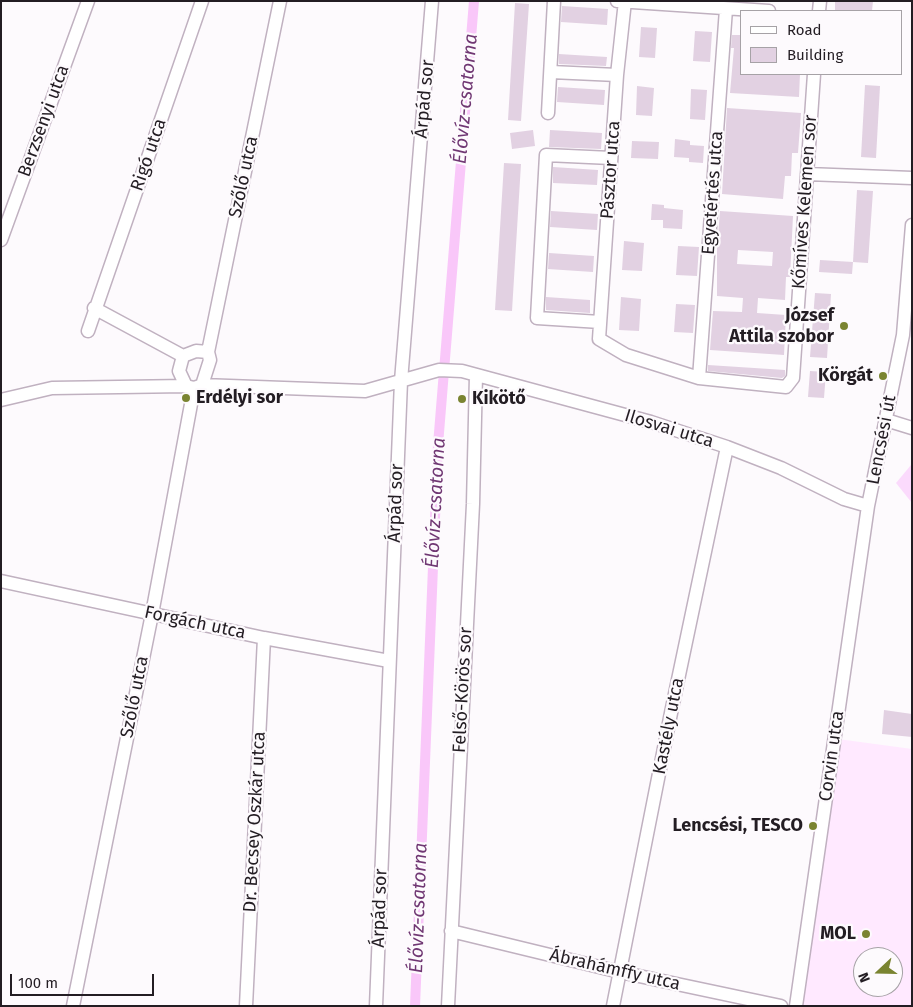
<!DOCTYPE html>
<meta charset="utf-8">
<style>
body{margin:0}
#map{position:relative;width:913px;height:1007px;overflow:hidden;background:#fdfafd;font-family:"Fira Sans",sans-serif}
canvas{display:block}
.frame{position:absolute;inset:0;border:2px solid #231d23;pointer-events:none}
.legend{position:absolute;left:740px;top:10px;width:162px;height:65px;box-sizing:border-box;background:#fdfafd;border:1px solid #a6a2a6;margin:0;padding:6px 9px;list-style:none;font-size:15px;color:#231d23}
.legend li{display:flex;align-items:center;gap:10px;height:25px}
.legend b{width:25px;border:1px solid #a6a2a6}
.north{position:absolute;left:853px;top:947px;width:50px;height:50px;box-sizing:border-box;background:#fdfafd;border:1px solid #a6a2a6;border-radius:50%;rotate:249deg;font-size:14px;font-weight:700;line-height:20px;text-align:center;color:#231d23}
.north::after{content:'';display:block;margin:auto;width:18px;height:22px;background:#7a8431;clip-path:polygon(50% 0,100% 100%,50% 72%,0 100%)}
.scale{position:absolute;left:10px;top:974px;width:144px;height:22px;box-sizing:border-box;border:2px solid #231d23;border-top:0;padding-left:6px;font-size:15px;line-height:18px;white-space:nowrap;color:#231d23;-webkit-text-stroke:4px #fdfafd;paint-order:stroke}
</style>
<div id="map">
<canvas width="913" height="1007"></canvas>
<div class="frame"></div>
<ul class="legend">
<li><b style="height:6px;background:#fff"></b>Road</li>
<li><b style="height:14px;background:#e2d1e2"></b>Building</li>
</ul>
<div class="north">N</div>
<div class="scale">100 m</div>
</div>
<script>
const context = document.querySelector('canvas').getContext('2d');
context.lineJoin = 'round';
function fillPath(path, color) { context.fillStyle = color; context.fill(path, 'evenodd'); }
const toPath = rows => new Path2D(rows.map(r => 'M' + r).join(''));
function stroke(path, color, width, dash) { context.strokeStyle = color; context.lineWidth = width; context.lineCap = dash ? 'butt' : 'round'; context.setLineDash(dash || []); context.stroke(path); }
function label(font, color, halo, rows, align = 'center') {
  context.font = font + ' "Fira Sans",sans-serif'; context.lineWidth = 4.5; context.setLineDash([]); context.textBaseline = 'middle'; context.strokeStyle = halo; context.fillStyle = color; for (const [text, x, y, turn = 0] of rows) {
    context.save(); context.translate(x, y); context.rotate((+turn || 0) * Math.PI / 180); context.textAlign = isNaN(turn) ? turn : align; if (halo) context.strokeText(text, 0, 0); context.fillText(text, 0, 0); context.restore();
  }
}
fillPath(toPath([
 [838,739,912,749,912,1006,800,1006],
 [863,957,893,957,893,987,863,987]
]), '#ffe9ff');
fillPath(toPath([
 [911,465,912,466,912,503,896,483]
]), '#fbdafc');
stroke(toPath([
 [415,1006,438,445,474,1]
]), '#f9c7f9', 10);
fillPath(toPath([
 [835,1,873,1,872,11,835,11],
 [515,3,529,4,521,121,508,120],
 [562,6,608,9,607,25,561,22],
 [641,27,657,28,655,58,639,57],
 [695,31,712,32,710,62,693,61],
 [732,35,742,35,742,74,800,74,799,97,730,93,734,48,731,48],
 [559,54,607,57,606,66,559,64],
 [865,85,880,86,876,158,861,157],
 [637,86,654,88,652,116,636,115],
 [558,87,605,90,604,105,557,102],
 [691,89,707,90,705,120,690,119],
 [727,108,801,113,798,153,792,153,791,176,785,176,783,199,722,194],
 [533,130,535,146,512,149,510,133],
 [550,130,602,133,601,149,549,147],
 [675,139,690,141,690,145,704,146,703,163,689,162,689,158,674,157],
 [632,141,659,142,658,159,631,158],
 [504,163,521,164,512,311,495,310],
 [553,167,598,170,597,185,553,183],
 [857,190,873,191,868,263,853,262],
 [652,204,664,205,664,208,683,210,682,229,663,228,663,220,651,220],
 [551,211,598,214,597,230,550,227],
 [720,211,793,216,790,277,786,277,785,300,758,298,757,313,786,315,784,355,710,350,713,311,742,312,743,298,717,296,717,248],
 [738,250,773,252,772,266,737,264],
 [624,241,644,243,642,271,622,270],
 [678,246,699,247,697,276,676,275],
 [549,253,594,256,593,272,548,269],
 [820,260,853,262,852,274,819,272],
 [815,293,831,294,827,358,810,357],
 [546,297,590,300,590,313,546,310],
 [621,297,641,299,639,331,619,330],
 [676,304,695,305,693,333,674,332],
 [708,365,785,370,785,376,782,378,708,371],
 [810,371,826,372,824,398,808,397],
 [884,710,912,714,912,737,882,734]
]), '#e2d1e2');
const minor = toPath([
 [617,1,769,11],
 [625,1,617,75,599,339,626,355,699,378,786,387,793,378,814,74],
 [819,11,820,1],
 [551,72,617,75],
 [548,113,554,1],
 [807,174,912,178],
 [1,240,88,1],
 [94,308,183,356],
 [600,322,537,318,546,155,611,158],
 [88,331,202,1],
 [208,352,196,351,183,356,179,371,186,386,194,388,202,385,210,360,208,352,280,1],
 [699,378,726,9],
 [202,385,365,391,439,370,462,371,651,422,727,447,781,468,844,499,868,506],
 [1,400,52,388,186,386],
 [886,420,912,428],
 [1,581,264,638,389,661],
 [451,931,620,972,781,1006],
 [73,1006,152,614,194,388],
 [246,1006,264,638],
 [376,1006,401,381,432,1],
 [448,1006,473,504,476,375],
 [613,1006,671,713,727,447],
 [796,1006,868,506,903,335,912,225]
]);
stroke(minor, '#c0b1c0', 15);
stroke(minor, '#fff', 12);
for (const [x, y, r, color] of [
 [844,326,5,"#7a8431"],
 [883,376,5,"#7a8431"],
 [186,398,5,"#7a8431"],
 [462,399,5,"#7a8431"],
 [813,826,5,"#7a8431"],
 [866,934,5,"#7a8431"]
]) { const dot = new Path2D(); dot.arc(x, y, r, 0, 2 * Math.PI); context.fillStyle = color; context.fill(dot); stroke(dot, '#fdfafd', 2); }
label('18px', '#231d23', '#fdfafd', [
 ["Árpád sor",425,99,-85],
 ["Berzsenyi utca",44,121,-70],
 ["Rigó utca",149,155,-71],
 ["Pásztor utca",611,170,-86],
 ["Szőlő utca",244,177,-78],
 ["Egyetértés utca",713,193,-86],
 ["Kőmíves Kelemen sor",805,202,-86],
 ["Ilosvai utca",669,429,17],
 ["Lencsési út",882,440,-79],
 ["Árpád sor",396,503,-88],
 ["Forgách utca",195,623,12],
 ["Felső-Körös sor",463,690,-87],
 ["Szőlő utca",135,697,-79],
 ["Kastély utca",669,726,-79],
 ["Corvin utca",832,756,-82],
 ["Dr. Becsey Oszkár utca",255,822,-87],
 ["Árpád sor",380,908,-88],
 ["Ábrahámffy utca",615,970,13]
]);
label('bold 18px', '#231d23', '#fdfafd', [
 ["József",834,316],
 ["Attila szobor",834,337],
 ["Körgát",873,376],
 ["Erdélyi sor",196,398,"left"],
 ["Kikötő",472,399,"left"],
 ["Lencsési, TESCO",803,826],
 ["MOL",856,934]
], 'right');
label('italic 19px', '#703773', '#fdfafd', [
 ["Élővíz-csatorna",466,99,-85],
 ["Élővíz-csatorna",436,503,-87],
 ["Élővíz-csatorna",419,908,-88]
]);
</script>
